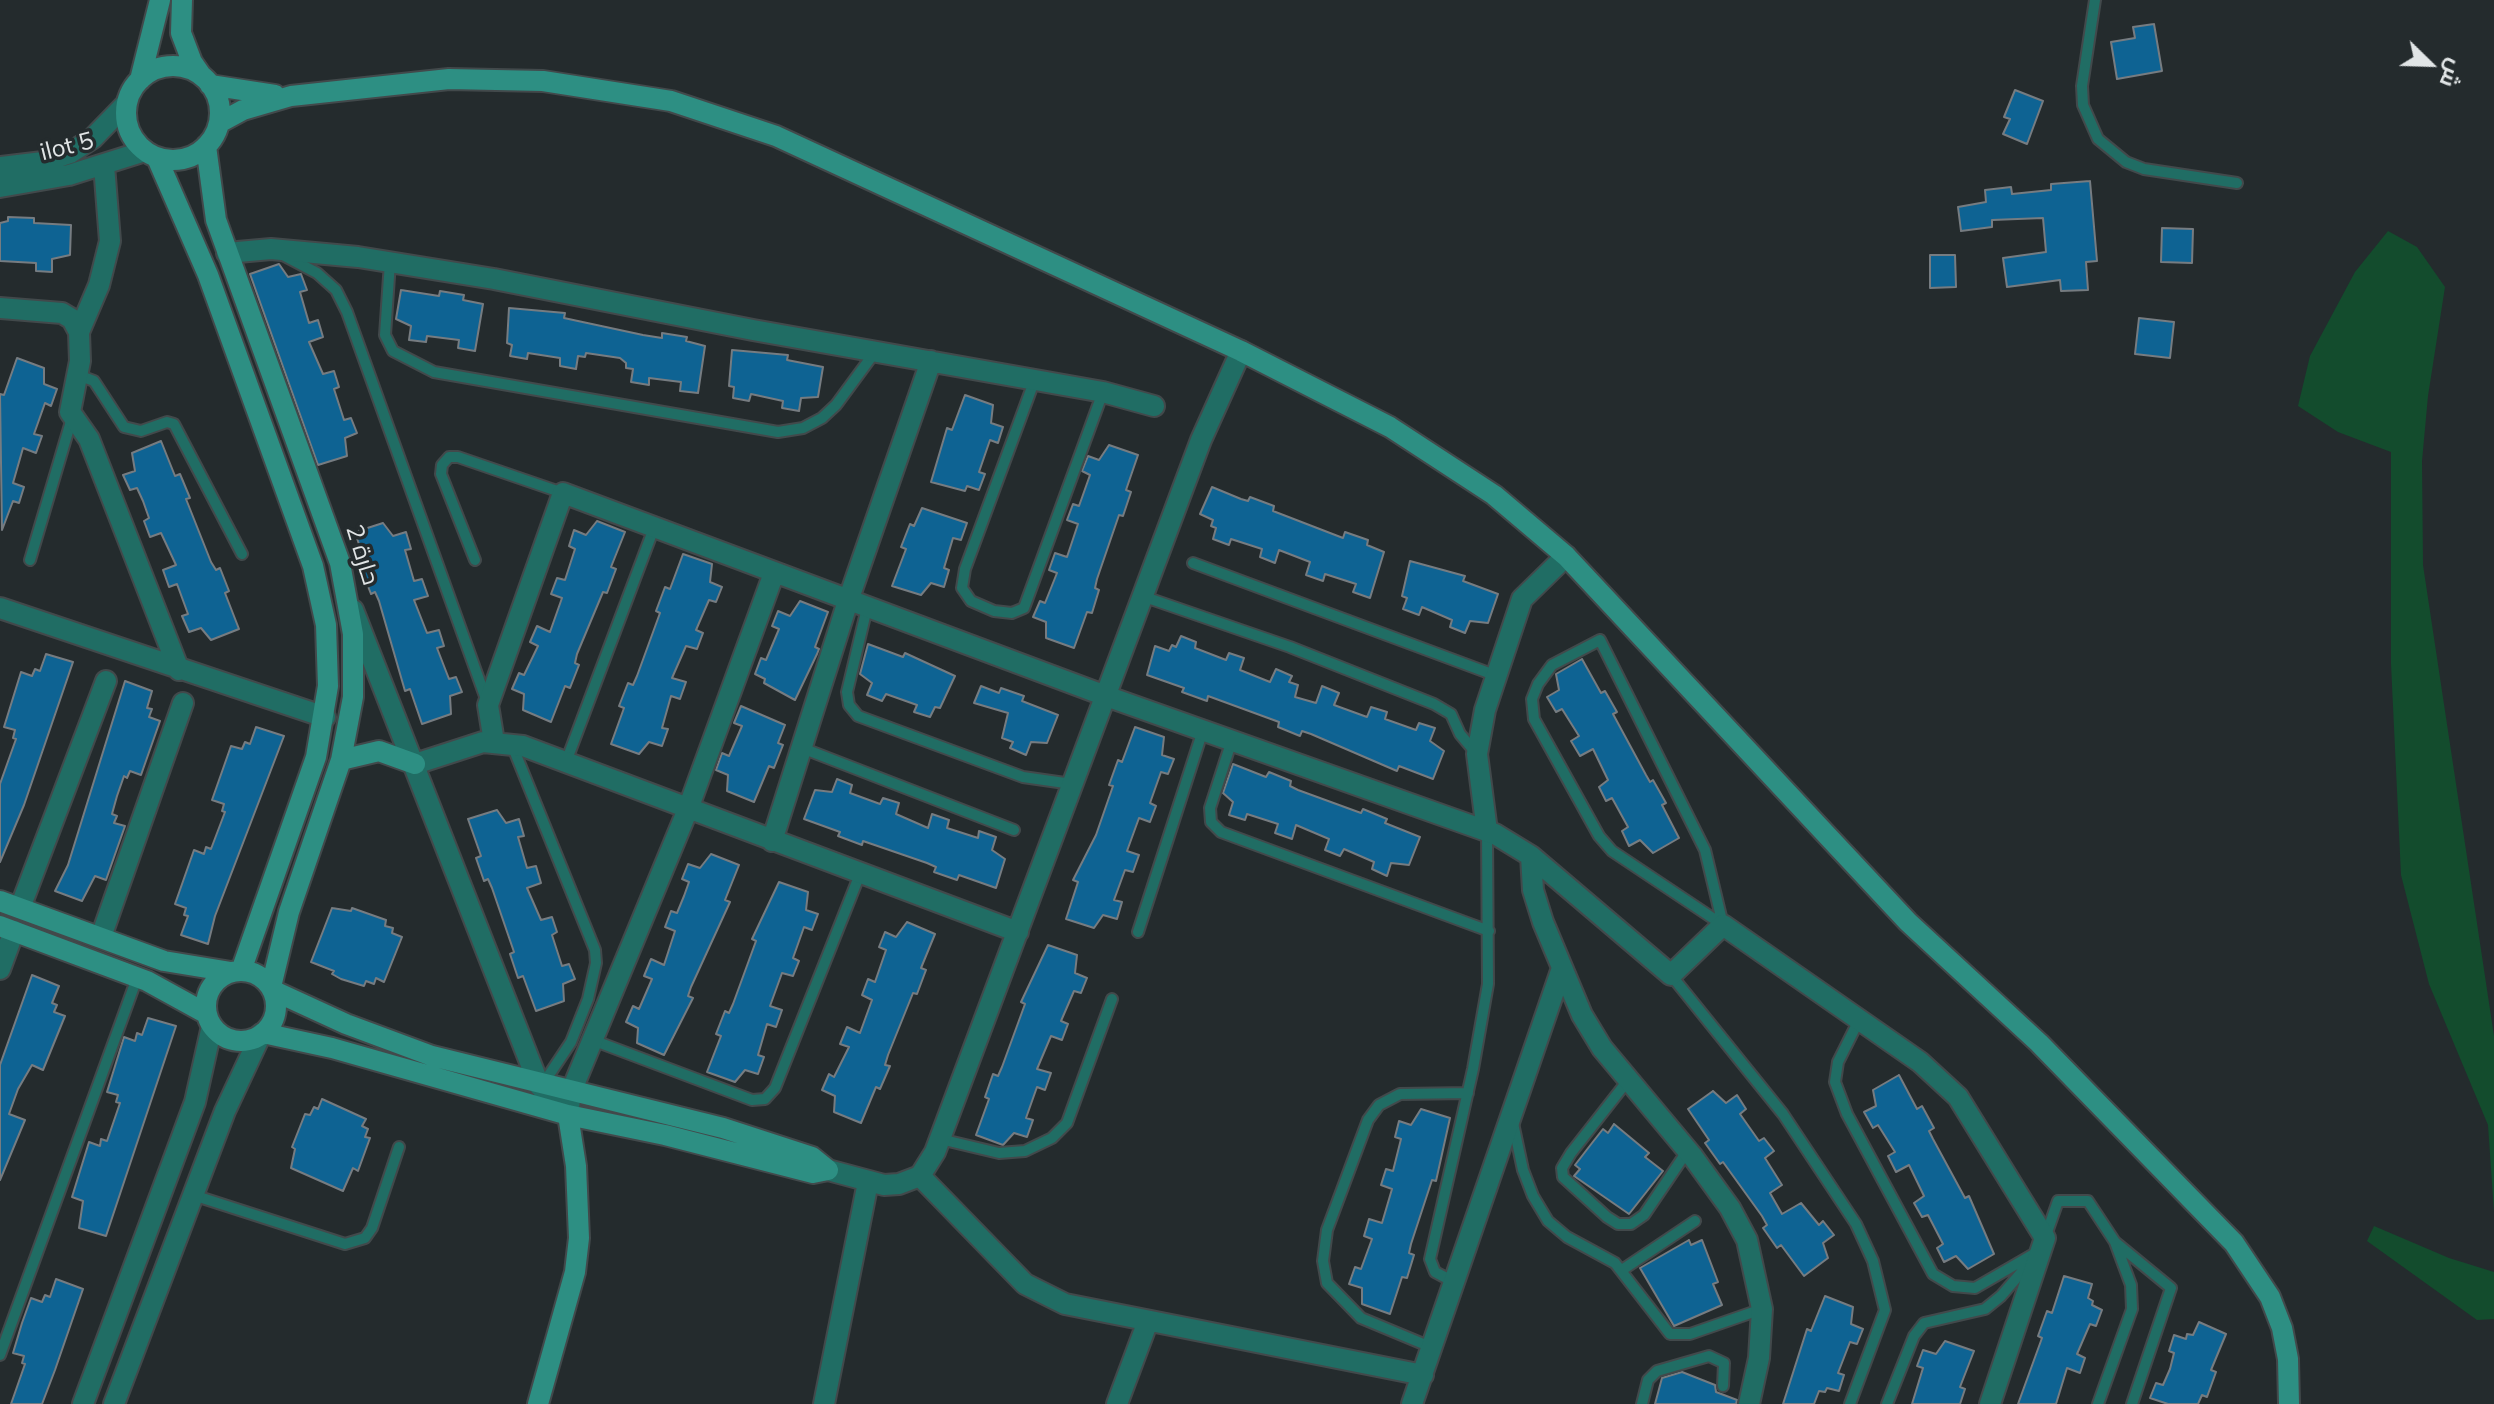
<!DOCTYPE html>
<meta charset="utf-8">
<style>
body{margin:0}
#map{position:relative;width:2494px;height:1404px;overflow:hidden;background:#242b2d;font-family:Mulish,Cairo,sans-serif}
canvas{display:block}
.north{position:absolute;left:2390px;top:24px;width:80px;height:80px;-webkit-text-stroke:6px #242b2d;paint-order:stroke;rotate:113deg;font-size:22px;font-weight:700;line-height:32px;text-align:center;color:#e1e5e6}
.north::after{content:'';display:block;margin:auto;width:28px;height:36px;background:#e1e5e6;clip-path:polygon(50% 0,100% 100%,50% 72%,0 100%)}
</style>
<div id="map">
<canvas width="2494" height="1404"></canvas>
<div class="north">ش</div>
</div>
<script>
const context = document.querySelector('canvas').getContext('2d');
context.lineJoin = 'round';
function fillPath(path, color) { context.fillStyle = color; context.fill(path, 'evenodd'); }
const toPath = rows => new Path2D(rows.map(r => 'M' + r).join(''));
function stroke(path, color, width, dash) { context.strokeStyle = color; context.lineWidth = width; context.lineCap = dash ? 'butt' : 'round'; context.setLineDash(dash || []); context.stroke(path); }
function label(font, color, halo, rows, align = 'center') {
  context.font = font + ' Mulish,Cairo,sans-serif'; context.lineWidth = 7; context.setLineDash([]); context.textBaseline = 'middle'; context.strokeStyle = halo; context.fillStyle = color; for (const [text, x, y, turn = 0] of rows) {
    context.save(); context.translate(x, y); context.rotate((+turn || 0) * Math.PI / 180); context.textAlign = isNaN(turn) ? turn : align; if (halo) context.strokeText(text, 0, 0); context.fillText(text, 0, 0); context.restore();
  }
}
fillPath(toPath([
 [2388,231,2417,247,2445,287,2428,396,2422,461,2423,565,2494,1036,2494,1212,2488,1125,2429,984,2401,875,2391,664,2391,452,2338,432,2298,406,2310,356,2355,272],
 [2374,1226,2449,1258,2494,1272,2494,1319,2477,1320,2367,1241]
]), '#134c2d');
const building = toPath([
 [2154,24,2162,71,2117,79,2111,42,2135,38,2133,27,2154,24],
 [2015,90,2043,101,2027,144,2003,134,2010,119,2004,117,2015,90],
 [2090,181,2097,261,2086,262,2088,290,2061,291,2060,280,2007,287,2003,258,2046,252,2043,218,1992,220,1992,227,1961,231,1958,207,1986,202,1985,190,2011,187,2012,194,2051,190,2051,184,2090,181],
 [8,217,34,218,34,223,71,225,70,255,52,259,52,272,36,271,36,263,0,261,0,223,8,221,8,217],
 [2162,228,2193,229,2192,263,2161,262,2162,228],
 [1930,255,1955,255,1956,287,1930,288,1930,255],
 [279,264,288,277,301,274,307,290,300,292,309,323,318,320,323,337,309,342,323,374,334,371,339,387,334,389,344,420,351,418,357,433,345,438,347,456,318,465,250,274,279,264],
 [401,290,439,296,440,291,464,295,463,300,483,304,475,351,458,348,459,340,427,336,426,342,409,340,411,326,396,319,401,290],
 [509,308,565,313,564,318,643,335,662,338,662,333,687,337,686,341,705,346,698,393,680,391,681,382,649,378,649,385,631,382,633,369,626,368,626,363,620,358,586,353,585,357,578,356,576,369,560,366,560,358,528,353,527,359,510,356,512,345,507,343,509,308],
 [2139,318,2174,322,2170,358,2135,354,2139,318],
 [732,350,788,355,787,360,823,367,818,397,801,398,799,411,782,408,783,401,751,394,749,401,733,398,734,387,729,386,732,350],
 [17,358,44,368,44,384,57,389,51,406,45,403,34,434,42,436,36,453,23,448,13,483,24,487,19,503,13,501,2,530,0,394,4,395,17,358],
 [965,395,993,405,991,423,1003,427,998,443,990,440,979,472,985,474,979,490,967,486,965,491,931,482,947,428,952,430,965,395],
 [161,441,175,476,180,474,190,498,186,499,211,562,216,570,220,568,229,591,225,593,239,629,211,640,201,628,189,632,182,616,188,614,177,584,169,587,163,570,176,565,161,533,150,537,144,521,149,518,143,501,137,488,130,490,123,475,135,471,132,453,161,441],
 [1109,445,1138,455,1126,490,1131,492,1123,516,1119,515,1097,579,1095,588,1099,590,1092,613,1087,612,1074,648,1046,638,1046,622,1033,617,1040,601,1045,603,1057,573,1049,570,1055,553,1067,557,1078,524,1067,520,1073,504,1079,506,1090,475,1082,471,1088,456,1099,460,1109,445],
 [1212,487,1241,499,1248,501,1250,497,1274,506,1273,511,1343,538,1345,532,1368,540,1367,545,1384,552,1370,598,1353,592,1356,584,1325,574,1323,581,1306,575,1310,562,1279,550,1275,563,1260,557,1262,549,1231,539,1229,545,1213,539,1216,528,1211,526,1213,520,1200,514,1212,487],
 [922,508,967,523,961,540,953,538,944,568,949,570,944,587,931,583,921,595,892,586,906,549,901,547,910,524,914,526,922,508],
 [597,521,625,532,611,567,616,569,607,593,603,592,577,654,575,663,579,665,570,688,565,686,551,722,523,710,524,694,512,689,519,673,524,675,538,646,530,642,537,626,550,632,562,598,551,594,557,578,565,580,575,549,569,546,574,530,586,535,597,521],
 [383,523,393,536,406,532,411,549,405,550,414,581,422,579,428,596,414,600,427,633,439,630,444,646,437,648,449,679,456,677,462,692,450,696,451,714,422,724,410,689,405,691,379,601,375,592,371,594,362,571,367,569,355,532,383,523],
 [683,554,712,564,710,582,722,587,716,602,709,600,696,630,703,633,697,649,686,646,672,678,686,682,680,699,671,696,662,728,668,729,662,746,649,742,639,754,611,744,624,708,619,706,628,683,633,685,637,676,660,613,656,611,665,587,670,589,683,554],
 [1410,561,1465,576,1463,581,1498,594,1488,623,1470,621,1465,633,1450,627,1452,620,1422,607,1419,615,1403,609,1407,598,1402,596,1410,561],
 [800,601,828,612,815,647,819,649,817,654,795,700,764,683,765,679,755,674,761,658,766,660,779,629,772,626,778,611,790,616,800,601],
 [1181,636,1196,642,1195,648,1226,660,1229,653,1244,658,1240,670,1270,682,1276,669,1292,676,1289,682,1298,685,1295,697,1316,703,1322,686,1339,693,1334,705,1367,717,1371,707,1387,712,1385,719,1416,730,1419,723,1435,728,1430,741,1444,751,1433,779,1399,766,1397,771,1311,734,1302,731,1300,736,1278,727,1279,722,1208,696,1207,701,1182,692,1184,688,1147,675,1155,646,1169,651,1172,645,1176,647,1181,636],
 [868,644,903,657,905,653,955,676,940,708,935,707,930,717,914,712,917,705,886,694,882,701,867,695,872,683,860,674,868,644],
 [46,654,73,662,24,805,0,862,0,784,16,739,13,738,15,730,4,727,21,672,32,676,35,669,40,671,46,654],
 [1582,659,1601,693,1605,691,1617,712,1613,714,1646,775,1650,782,1653,780,1666,803,1662,805,1679,838,1653,853,1640,840,1629,846,1622,831,1628,827,1612,798,1606,801,1599,787,1608,780,1593,749,1580,756,1571,741,1579,736,1562,709,1556,712,1547,697,1559,690,1556,674,1582,659],
 [125,681,152,691,147,708,152,709,149,717,160,721,141,775,130,771,127,778,124,776,117,796,112,814,117,816,114,823,125,826,106,880,95,876,82,901,55,891,68,865,125,681],
 [981,686,999,693,1001,688,1024,696,1022,701,1058,715,1047,743,1031,742,1026,755,1010,748,1013,742,1002,738,1008,713,974,703,981,686],
 [741,706,785,725,778,743,783,745,774,768,769,766,754,802,727,791,728,775,716,770,722,753,729,756,742,726,734,723,741,706],
 [256,727,284,736,215,916,208,944,181,935,188,916,184,915,186,908,175,904,194,850,204,854,206,847,211,849,225,812,222,811,224,804,212,800,231,746,242,749,245,742,250,744,256,727],
 [1135,727,1164,737,1162,755,1174,759,1168,774,1161,772,1150,803,1156,806,1150,822,1139,818,1127,851,1139,855,1133,872,1125,870,1114,900,1122,902,1117,919,1103,915,1094,928,1066,919,1078,882,1073,880,1096,835,1113,786,1109,785,1118,760,1122,762,1135,727],
 [1233,764,1266,777,1269,772,1291,781,1290,786,1298,790,1361,813,1363,809,1387,819,1385,823,1420,837,1409,865,1391,863,1387,876,1372,869,1374,862,1344,849,1340,856,1325,850,1329,839,1296,825,1292,839,1275,833,1278,824,1247,814,1245,820,1229,815,1233,802,1223,793,1233,764],
 [837,779,852,785,850,793,880,804,883,798,899,803,896,814,928,828,932,814,949,820,947,828,978,838,979,831,996,837,992,850,1005,859,996,888,959,875,957,880,934,872,936,867,927,863,863,841,862,845,838,836,840,832,804,819,815,790,832,792,837,779],
 [497,810,506,823,519,819,524,836,518,837,527,868,536,866,541,883,527,888,541,920,552,917,557,932,552,935,562,966,569,964,575,979,563,984,564,1001,536,1011,523,976,518,978,510,954,514,952,492,888,488,879,484,881,476,858,481,856,468,819,497,810],
 [711,854,739,865,725,900,730,902,691,987,688,996,693,998,664,1055,637,1043,638,1028,626,1022,633,1006,639,1009,652,979,644,976,651,959,664,965,675,931,665,927,671,911,677,913,684,896,689,882,682,879,688,864,700,868,711,854],
 [779,882,808,892,806,910,818,914,812,930,804,927,793,958,799,961,793,976,782,973,770,1006,782,1010,776,1027,767,1024,758,1055,764,1057,758,1074,745,1070,735,1082,707,1072,721,1036,716,1034,725,1011,729,1013,733,1004,756,941,752,939,779,882],
 [332,908,351,911,352,908,386,920,385,926,393,928,392,933,402,937,384,982,376,978,374,984,366,981,364,986,341,979,332,974,334,971,311,962,332,908],
 [907,922,935,934,921,968,926,970,917,994,913,993,888,1055,885,1065,890,1066,880,1089,876,1087,861,1123,834,1112,835,1096,822,1090,829,1074,834,1077,849,1047,840,1044,847,1027,860,1033,872,1000,862,995,868,979,875,982,886,950,879,947,885,932,896,937,907,922],
 [1048,945,1077,955,1075,973,1087,978,1081,993,1074,991,1061,1021,1068,1024,1062,1040,1051,1036,1037,1069,1051,1073,1045,1090,1037,1087,1026,1118,1033,1120,1027,1137,1014,1133,1003,1145,976,1135,989,1099,985,1097,993,1074,998,1076,1002,1067,1025,1004,1021,1002,1048,945],
 [32,975,59,986,52,1003,57,1005,54,1012,65,1016,43,1070,32,1065,18,1089,9,1114,25,1120,0,1180,0,1065,32,975],
 [148,1018,176,1026,106,1236,79,1228,83,1201,72,1197,89,1142,100,1146,101,1139,107,1141,120,1103,116,1102,118,1095,107,1092,124,1037,135,1041,137,1033,142,1035,148,1018],
 [1899,1075,1917,1109,1922,1106,1934,1128,1929,1131,1933,1139,1965,1198,1969,1196,1994,1254,1968,1269,1956,1256,1944,1262,1937,1248,1943,1244,1928,1215,1922,1217,1914,1203,1924,1196,1909,1165,1896,1172,1888,1156,1895,1152,1878,1125,1873,1128,1864,1112,1876,1106,1873,1090,1899,1075],
 [1713,1091,1726,1103,1737,1095,1746,1109,1740,1114,1759,1141,1764,1138,1774,1151,1765,1158,1782,1185,1770,1193,1782,1214,1801,1203,1819,1225,1823,1221,1834,1235,1823,1243,1828,1258,1804,1276,1781,1245,1777,1248,1763,1228,1767,1225,1762,1216,1723,1162,1720,1164,1705,1143,1709,1140,1688,1109,1713,1091],
 [322,1099,366,1119,362,1126,368,1129,365,1137,370,1138,358,1171,353,1168,343,1191,291,1168,295,1149,292,1147,305,1114,310,1115,314,1107,318,1109,322,1099],
 [1421,1109,1450,1118,1436,1181,1432,1180,1411,1244,1409,1253,1414,1255,1407,1278,1402,1277,1390,1314,1362,1304,1362,1288,1349,1284,1355,1267,1361,1269,1372,1239,1364,1236,1369,1219,1382,1223,1392,1189,1381,1185,1386,1169,1393,1171,1401,1139,1395,1137,1399,1121,1411,1125,1421,1109],
 [1614,1124,1649,1153,1645,1157,1663,1171,1629,1214,1574,1176,1580,1169,1575,1165,1592,1143,1603,1129,1608,1133,1614,1124],
 [1689,1240,1691,1245,1702,1240,1718,1282,1713,1284,1722,1305,1674,1326,1640,1268,1689,1240],
 [2064,1276,2092,1284,2088,1298,2093,1301,2092,1305,2102,1310,2096,1326,2090,1324,2077,1354,2085,1358,2080,1373,2067,1368,2056,1404,2018,1404,2042,1338,2038,1336,2047,1311,2052,1313,2064,1276],
 [56,1279,83,1289,55,1370,42,1404,11,1404,25,1364,22,1363,24,1356,13,1353,22,1323,31,1298,42,1302,45,1295,50,1297,56,1279],
 [1825,1296,1853,1307,1851,1324,1863,1329,1857,1344,1850,1342,1838,1373,1844,1375,1839,1391,1827,1388,1825,1392,1819,1391,1814,1404,1783,1404,1807,1329,1811,1331,1825,1296],
 [2199,1322,2226,1334,2211,1370,2216,1372,2207,1397,2202,1395,2198,1404,2168,1404,2150,1398,2156,1383,2163,1385,2170,1369,2174,1353,2169,1351,2174,1335,2186,1339,2187,1334,2193,1335,2199,1322],
 [1945,1341,1974,1351,1960,1387,1965,1389,1960,1404,1912,1404,1923,1368,1917,1366,1923,1350,1936,1354,1945,1341],
 [1682,1372,1715,1385,1716,1392,1737,1400,1736,1404,1655,1404,1662,1378,1682,1372]
]);
fillPath(building, '#0e6393');
stroke(building, '#767c81', 2);
const lane = toPath([
 [2095,0,2082,86,2083,105,2098,139,2126,162,2144,169,2237,183],
 [283,255,317,273,336,290,347,312,486,699],
 [390,262,385,335,393,351,434,372,778,432,803,428,822,418,836,405,875,352],
 [78,375,94,381,124,427,141,431,167,422,174,424,242,554],
 [1035,379,965,569,962,588,971,601,994,611,1012,613,1024,608,1103,392],
 [30,560,72,418],
 [475,560,441,474,442,465,449,457,458,457,563,493],
 [1193,563,1497,676],
 [1142,596,1290,647,1434,704,1451,714,1460,734,1476,753],
 [867,608,847,692,849,705,858,716,1023,777,1072,784],
 [1600,640,1705,850,1723,925,1612,851,1599,836,1534,719,1532,699,1538,684,1552,665,1600,640],
 [1232,740,1210,808,1211,822,1221,832,1489,931],
 [512,745,595,950,596,963,588,999,571,1042,543,1084],
 [802,748,1014,830],
 [566,762,654,528],
 [1138,932,1203,730],
 [1671,975,1783,1114,1856,1224,1873,1261,1885,1310,1850,1404],
 [1859,1020,1838,1062,1835,1082,1847,1114,1933,1274,1953,1286,1975,1288,2039,1251],
 [595,1041,752,1100,765,1099,775,1088,860,874],
 [1629,1079,1571,1153,1562,1168,1563,1177,1607,1217,1618,1224,1631,1224,1644,1215,1688,1150],
 [1513,1123,1523,1170,1533,1196,1548,1221,1567,1237,1615,1263,1670,1334,1690,1334,1762,1309],
 [940,1139,999,1153,1025,1151,1052,1138,1067,1123,1112,999],
 [193,1195,345,1244,365,1238,372,1228,399,1147],
 [2045,1238,2058,1201,2088,1201,2115,1242,2131,1285,2132,1309,2098,1404],
 [2115,1242,2171,1288,2132,1404],
 [1622,1270,1695,1221],
 [1454,1282,1435,1272,1430,1259,1473,1069,1488,984,1487,831],
 [1433,1348,1361,1318,1327,1283,1323,1261,1327,1230,1368,1120,1379,1105,1400,1094,1468,1093],
 [0,1355,137,978],
 [1642,1404,1648,1380,1657,1371,1709,1356,1724,1363,1723,1386],
 [1887,1404,1914,1336,1924,1323,1985,1309,2001,1296,2032,1260]
]);
const street = toPath([
 [0,167,43,162,70,153,93,138,127,103],
 [0,187,69,175,145,151],
 [227,253,271,249,358,257,494,279,753,330,1103,392,1154,406],
 [0,308,62,313,72,319,79,332,80,361,70,412,89,439,179,670],
 [79,332,99,285,110,241,104,165],
 [0,608,325,717],
 [353,610,539,1085,568,1115],
 [494,742,488,705,563,493,1106,696,1495,834,1531,856,1671,975,1723,925,1920,1062,1958,1097,2045,1238,1990,1404],
 [415,764,483,742,523,746,1018,932],
 [1487,831,1477,754,1485,710,1522,599,1566,556],
 [772,841,848,601,931,361],
 [1531,856,1533,890,1543,922,1582,1015,1602,1048,1693,1157,1730,1208,1747,1240,1762,1309,1759,1358,1749,1404],
 [20,908,106,681],
 [101,937,183,703],
 [0,969,14,931],
 [568,1115,571,1092,688,809,774,573],
 [828,1170,884,1185,899,1184,920,1176,935,1152,1201,440,1241,351],
 [920,1176,1025,1284,1065,1304,1423,1375],
 [83,1404,195,1102,212,1026],
 [114,1404,225,1111,261,1034],
 [824,1404,868,1182],
 [1117,1404,1148,1321],
 [1412,1404,1561,971]
]);
const secondary = toPath([
 [182,0,181,33,192,62,201,75],
 '126 113a47 47 0 1 1 94 0a47 47 0 1 1-94 0Z',
 [140,80,160,0],
 [210,85,275,95],
 [219,123,243,110,291,96,449,79,543,81,671,101,776,136,1241,351,1390,427,1494,495,1566,556,1908,922,2039,1043,2234,1243,2270,1297,2282,1328,2288,1359,2289,1404],
 [206,146,216,220,340,563,353,634,353,697,341,760,289,912,271,987],
 [157,158,208,275,313,566,326,625,328,686,316,757,241,971],
 [341,760,379,751,415,764],
 [0,901,164,961,231,972],
 [0,926,147,981,207,1014],
 '206 1006a35 35 0 1 1 70 0a35 35 0 1 1-70 0Z',
 [272,990,346,1024,432,1056,723,1128,812,1157,828,1170],
 [263,1033,332,1048,568,1115,665,1135,813,1173,828,1170],
 [538,1404,575,1272,579,1238,576,1166,568,1115]
]);
stroke(lane, '#42494b', 14);
stroke(street, '#42494b', 24);
stroke(secondary, '#42494b', 24);
stroke(lane, '#206d64', 10);
stroke(street, '#206d64', 20);
stroke(secondary, '#2d8f83', 20);
label('24px', '#e1e5e6', '#242b2d', [
 ["ilot 5",67,147,-14],
 ["حارة 2",362,555,73]
]);
</script>
